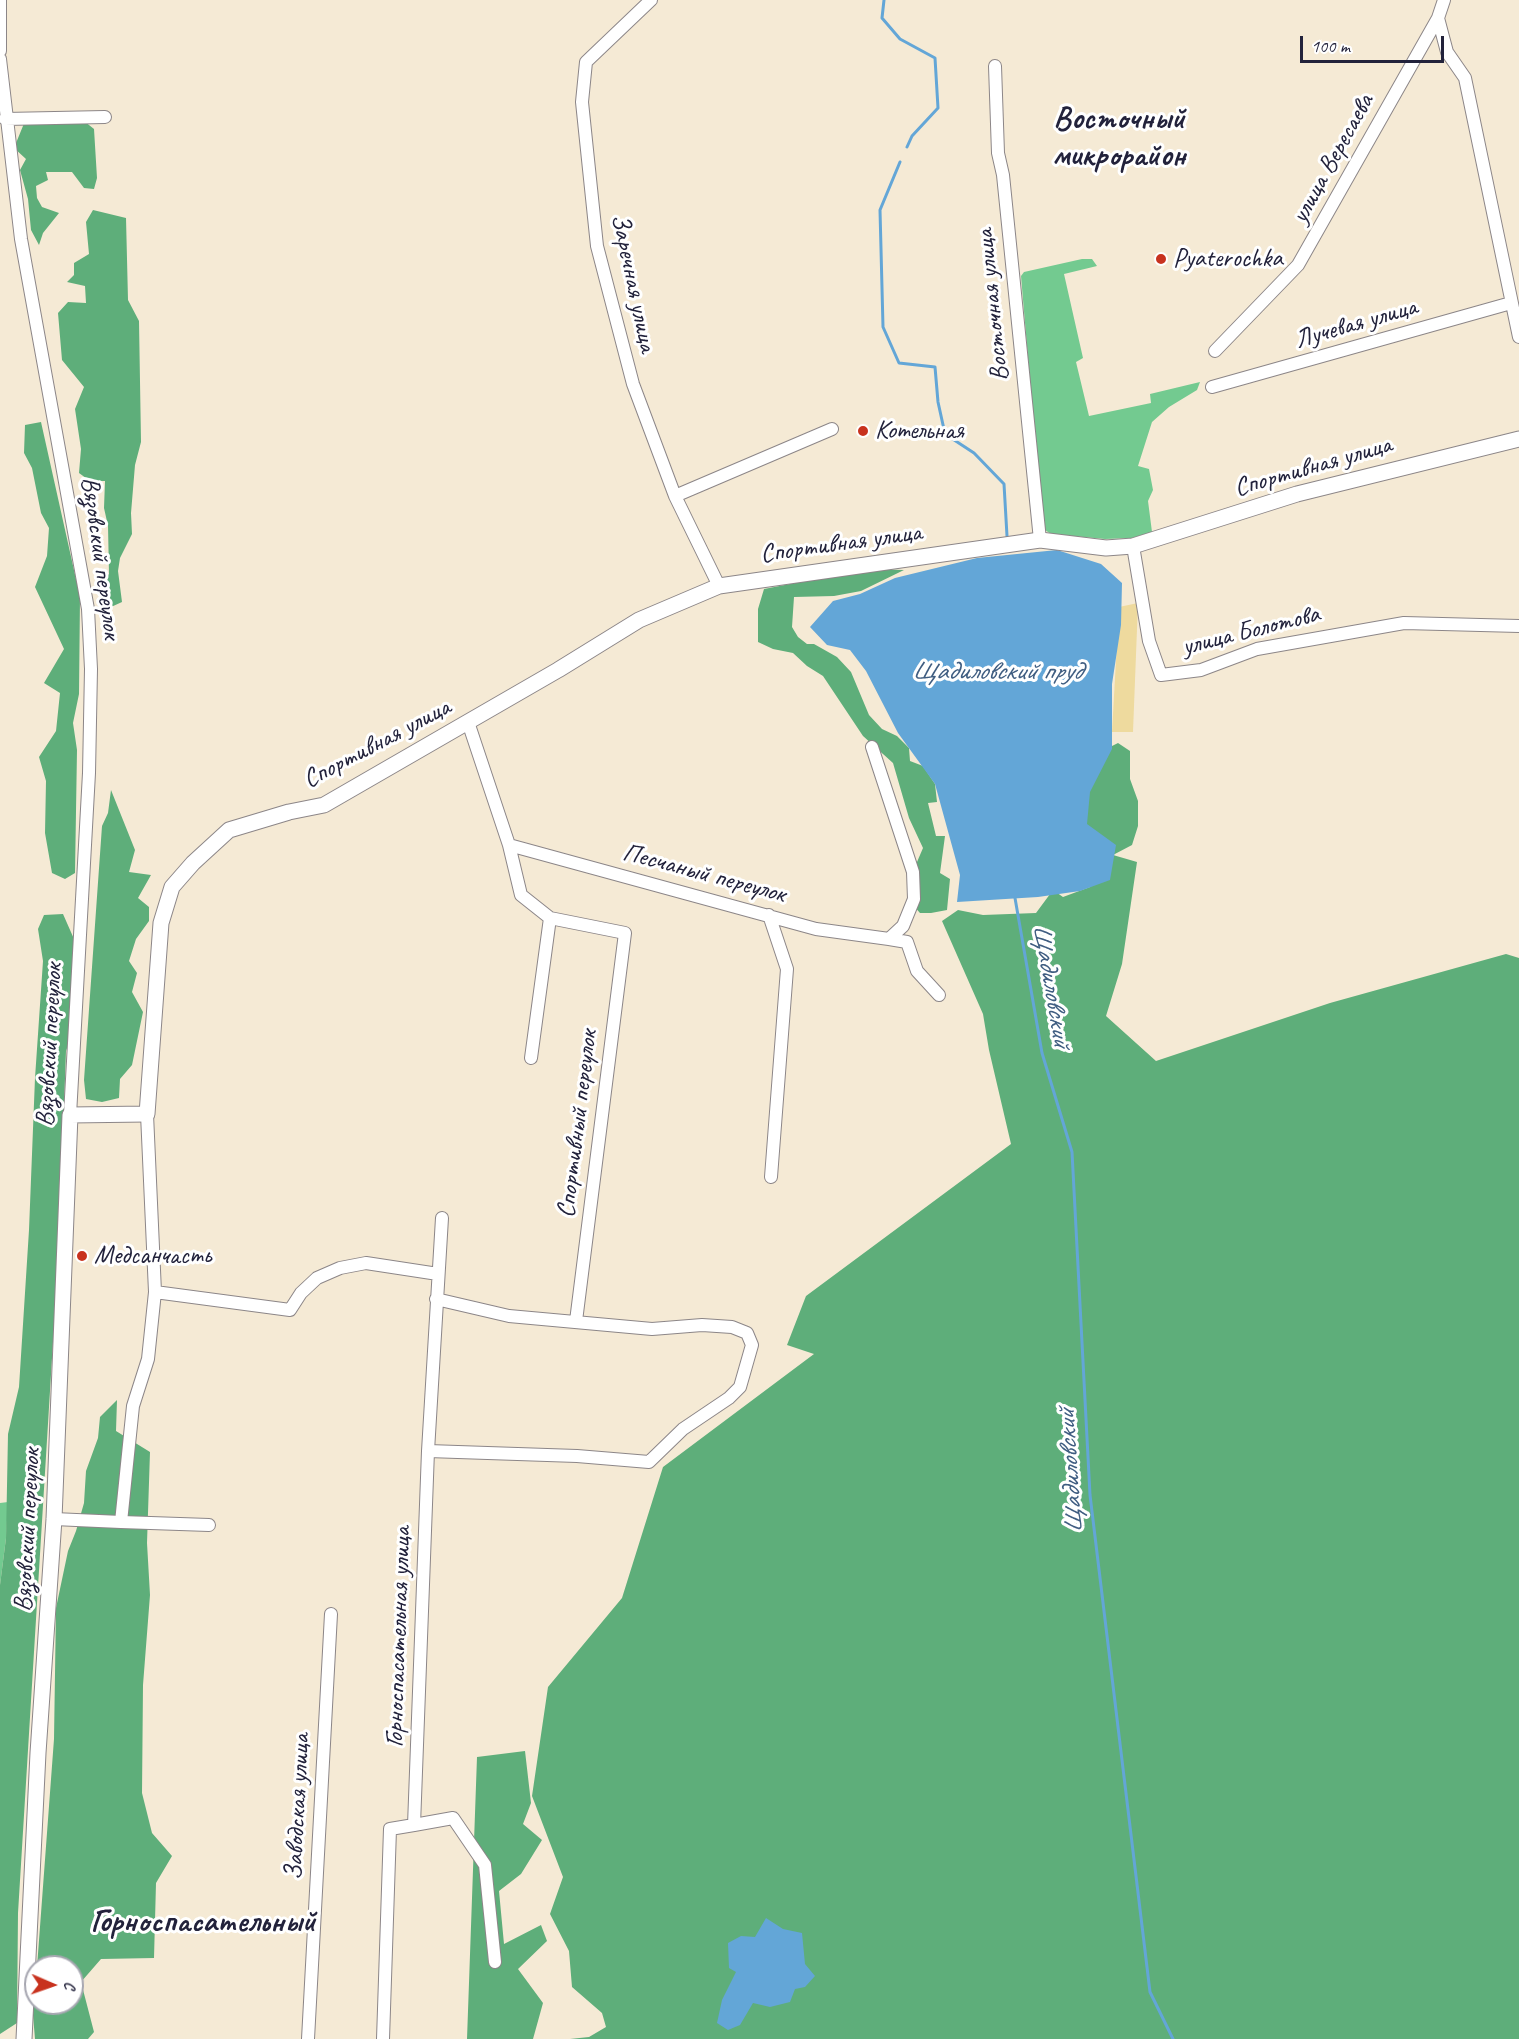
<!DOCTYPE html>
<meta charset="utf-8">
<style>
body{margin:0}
#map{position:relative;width:1519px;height:2039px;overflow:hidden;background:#f5ead5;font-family:Caveat,sans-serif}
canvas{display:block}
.north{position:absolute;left:24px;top:1955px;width:60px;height:60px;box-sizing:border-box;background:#fff;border:2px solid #a7a7b1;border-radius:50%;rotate:92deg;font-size:16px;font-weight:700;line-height:24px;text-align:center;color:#22223b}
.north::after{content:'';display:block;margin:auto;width:21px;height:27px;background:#c8321e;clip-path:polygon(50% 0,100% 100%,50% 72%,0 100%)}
.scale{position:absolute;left:1300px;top:36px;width:144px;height:27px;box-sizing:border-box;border:3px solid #22223b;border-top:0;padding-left:8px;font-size:18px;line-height:21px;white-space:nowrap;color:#22223b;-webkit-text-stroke:4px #fff;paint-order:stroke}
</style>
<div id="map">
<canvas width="1519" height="2039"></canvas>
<div class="north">С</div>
<div class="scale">100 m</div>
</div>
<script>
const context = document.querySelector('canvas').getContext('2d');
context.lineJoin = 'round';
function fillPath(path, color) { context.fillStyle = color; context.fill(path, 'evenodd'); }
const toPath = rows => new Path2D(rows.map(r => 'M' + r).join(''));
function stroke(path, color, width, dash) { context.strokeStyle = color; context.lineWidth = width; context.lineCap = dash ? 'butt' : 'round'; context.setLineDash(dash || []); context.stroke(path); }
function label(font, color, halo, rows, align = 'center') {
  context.font = font + ' Caveat,sans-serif'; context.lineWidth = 6; context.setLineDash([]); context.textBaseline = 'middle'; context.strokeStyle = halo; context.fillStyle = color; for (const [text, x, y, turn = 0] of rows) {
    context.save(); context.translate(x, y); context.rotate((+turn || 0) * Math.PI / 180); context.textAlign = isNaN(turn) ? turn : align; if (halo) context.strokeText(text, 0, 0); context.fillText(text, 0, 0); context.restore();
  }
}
fillPath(toPath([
 [1082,259,1092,259,1097,266,1064,274,1083,358,1076,362,1089,416,1151,403,1150,394,1200,382,1197,390,1169,407,1152,422,1138,466,1149,469,1153,490,1148,501,1152,532,1132,538,1105,539,1051,534,1045,530,1042,521,1021,276,1024,272],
 [8,1502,6,1538,0,1585,0,1503]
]), '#73ca90');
fillPath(toPath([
 [25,121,84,121,94,129,97,178,94,189,84,188,72,172,46,172,48,180,36,186,37,198,42,207,59,213,43,233,39,245,31,230,28,199,20,170,26,159,14,148],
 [93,210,126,218,128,300,139,321,141,442,135,465,131,513,132,534,120,558,118,571,122,602,111,607,109,598,102,591,101,582,109,574,108,526,104,508,105,481,90,481,79,473,81,449,75,409,84,387,62,360,58,313,68,302,86,303,85,286,67,282,74,275,74,263,89,254,86,222],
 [41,422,80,597,79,694,73,723,77,750,75,873,65,879,52,873,45,833,46,781,39,757,56,731,60,693,44,683,64,649,35,587,47,556,49,528,41,513,32,468,24,453,25,425],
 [868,569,904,570,861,591,834,596,794,597,792,627,798,637,807,644,814,644,837,657,851,672,869,715,882,729,897,736,909,748,910,761,923,766,935,784,937,802,928,803,936,836,945,836,940,873,950,879,947,910,931,913,920,913,912,904,914,869,923,848,909,818,893,763,863,736,823,676,807,666,793,653,773,649,758,642,758,609,764,589],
 [1118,743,1130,751,1130,779,1138,801,1138,826,1132,845,1113,855,1137,862,1122,964,1106,1016,1156,1061,1330,1003,1506,954,1519,958,1519,2039,570,2039,589,2037,606,2027,602,2013,572,1987,569,1951,550,1914,563,1877,532,1796,548,1687,622,1598,663,1467,814,1354,787,1345,806,1296,1011,1144,989,1050,983,1014,942,921,958,910,983,915,1036,913,1053,890,1063,897,1090,887,1083,841,1092,756],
 [111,790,135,850,129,872,151,875,138,898,149,907,149,921,136,939,129,961,137,973,132,992,143,1012,132,1065,120,1079,119,1098,102,1102,86,1099,84,1080,102,826,108,813],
 [63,914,74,939,71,1037,66,1051,59,1244,18,1913,17,2023,0,2034,0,1585,6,1538,8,1434,19,1387,29,1230,35,1078,43,961,38,929,44,915],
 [117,1400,116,1431,150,1452,147,1543,150,1595,143,1685,142,1793,152,1833,172,1856,156,1883,154,1958,101,1959,81,1982,94,2032,88,2039,35,2039,33,2015,36,1980,36,2003,72,2003,72,1967,37,1967,54,1739,56,1608,68,1551,76,1531,84,1503,86,1471,98,1438,100,1417],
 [525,1751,531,1803,523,1824,542,1840,521,1874,499,1891,504,1944,541,1925,547,1941,518,1969,543,2003,533,2039,467,2039,477,1757]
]), '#5eae7a');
fillPath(toPath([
 [1138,603,1133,732,1112,732,1119,607]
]), '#eeda9e');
fillPath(toPath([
 [1057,550,1101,564,1122,583,1121,625,1112,684,1112,749,1090,792,1087,824,1116,845,1110,880,1080,891,1038,897,957,902,960,875,935,784,898,733,866,671,850,650,827,645,810,627,833,601,860,594,895,578,977,558],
 [766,1918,783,1929,802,1933,805,1964,815,1976,805,1987,795,1989,790,2002,770,2007,753,2003,740,2025,728,2030,717,2023,722,2000,736,1972,729,1968,728,1943,741,1936,755,1937]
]), '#63a6d7');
stroke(toPath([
 [884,0,882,18,900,39,935,58,938,108,912,136,907,147],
 [900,162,880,210,883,327,899,363,935,367,938,402,945,434,974,453,1004,484,1007,536],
 [1015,898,1042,1053,1072,1152,1090,1495,1150,1992,1173,2039]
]), '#63a6d7', 3);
const minor = toPath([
 [651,0,586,62,582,102,597,246,633,384,675,496,719,586],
 [1438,18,1447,52,1465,78,1519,337],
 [0,51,0,0],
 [0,59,21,239,88,609,91,669,89,773,70,1115],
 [995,66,998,153,1003,175,1040,540],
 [5,119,105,117],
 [1215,351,1298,265,1438,18,1444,0],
 [1212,387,1511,303],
 [675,496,832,429],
 [1133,546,1149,641,1161,675,1201,670,1257,649,1404,623,1519,626],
 [468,722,509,845,521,895,550,918,625,933,576,1321],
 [872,747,913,872,914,899,903,926,889,939,907,942,917,971,939,995],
 [509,845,816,929,889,939],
 [769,915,787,969,771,1177],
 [531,1058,550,918],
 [155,1292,290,1310,301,1293,317,1278,340,1268,366,1263,438,1274],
 [428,1451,577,1456,649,1462,683,1429,729,1398,740,1387,752,1345,747,1333,732,1327,702,1325,652,1329,509,1316,436,1299],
 [54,1519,121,1522,133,1406,148,1359,155,1292,147,1114],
 [121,1522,209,1525],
 [414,1825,453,1818,485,1865,495,1962],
 [308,2039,331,1614],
 [383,2039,390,1829,414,1825,428,1451,442,1218]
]);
const tertiary = toPath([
 [24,2039,38,1753,54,1519,70,1115,147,1114,161,923,172,887,193,863,229,830,289,812,324,805,558,670,639,620,719,586,1040,540,1106,548,1133,546,1297,494,1519,439]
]);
stroke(minor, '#8c8688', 14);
stroke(tertiary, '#8c8688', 17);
stroke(minor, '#fff', 12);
stroke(tertiary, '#fff', 15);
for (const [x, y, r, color] of [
 [1161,259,6,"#c8321e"],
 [863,431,6,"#c8321e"],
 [82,1256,6,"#c8321e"]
]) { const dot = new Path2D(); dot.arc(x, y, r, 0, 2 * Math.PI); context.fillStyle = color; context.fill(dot); stroke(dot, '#fff', 2); }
label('26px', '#22223b', '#fff', [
 ["улица Вересаева",1333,159,-61],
 ["Заречная улица",633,283,78],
 ["Восточная улица",993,305,-96],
 ["Лучевая улица",1356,324,-16],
 ["Спортивная улица",1313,467,-16],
 ["Спортивная улица",841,544,-8],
 ["Вязовский переулок",100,558,82],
 ["улица Болотова",1251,631,-14],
 ["Спортивная улица",377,744,-28],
 ["Песчаный переулок",704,874,15],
 ["Вязовский переулок",50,1045,-87],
 ["Спортивный переулок",578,1124,-83],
 ["Вязовский переулок",28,1530,-87],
 ["Горноспасательная улица",399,1637,-88],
 ["Заводская улица",298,1807,-87]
]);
label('26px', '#22223b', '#fff', [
 ["Pyaterochka",1173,259],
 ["Котельная",875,431],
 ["Медсанчасть",94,1256]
], 'left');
label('italic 27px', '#3f5d81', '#fff', [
 ["Щадиловский пруд",997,672],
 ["Щадиловский",1051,986,80],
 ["Щадиловский",1071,1471,-94]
]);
label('bold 32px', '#22223b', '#fff', [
 ["Восточный",1119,120],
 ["микрорайон",1119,157],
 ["Горноспасательный",203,1923]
]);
</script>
